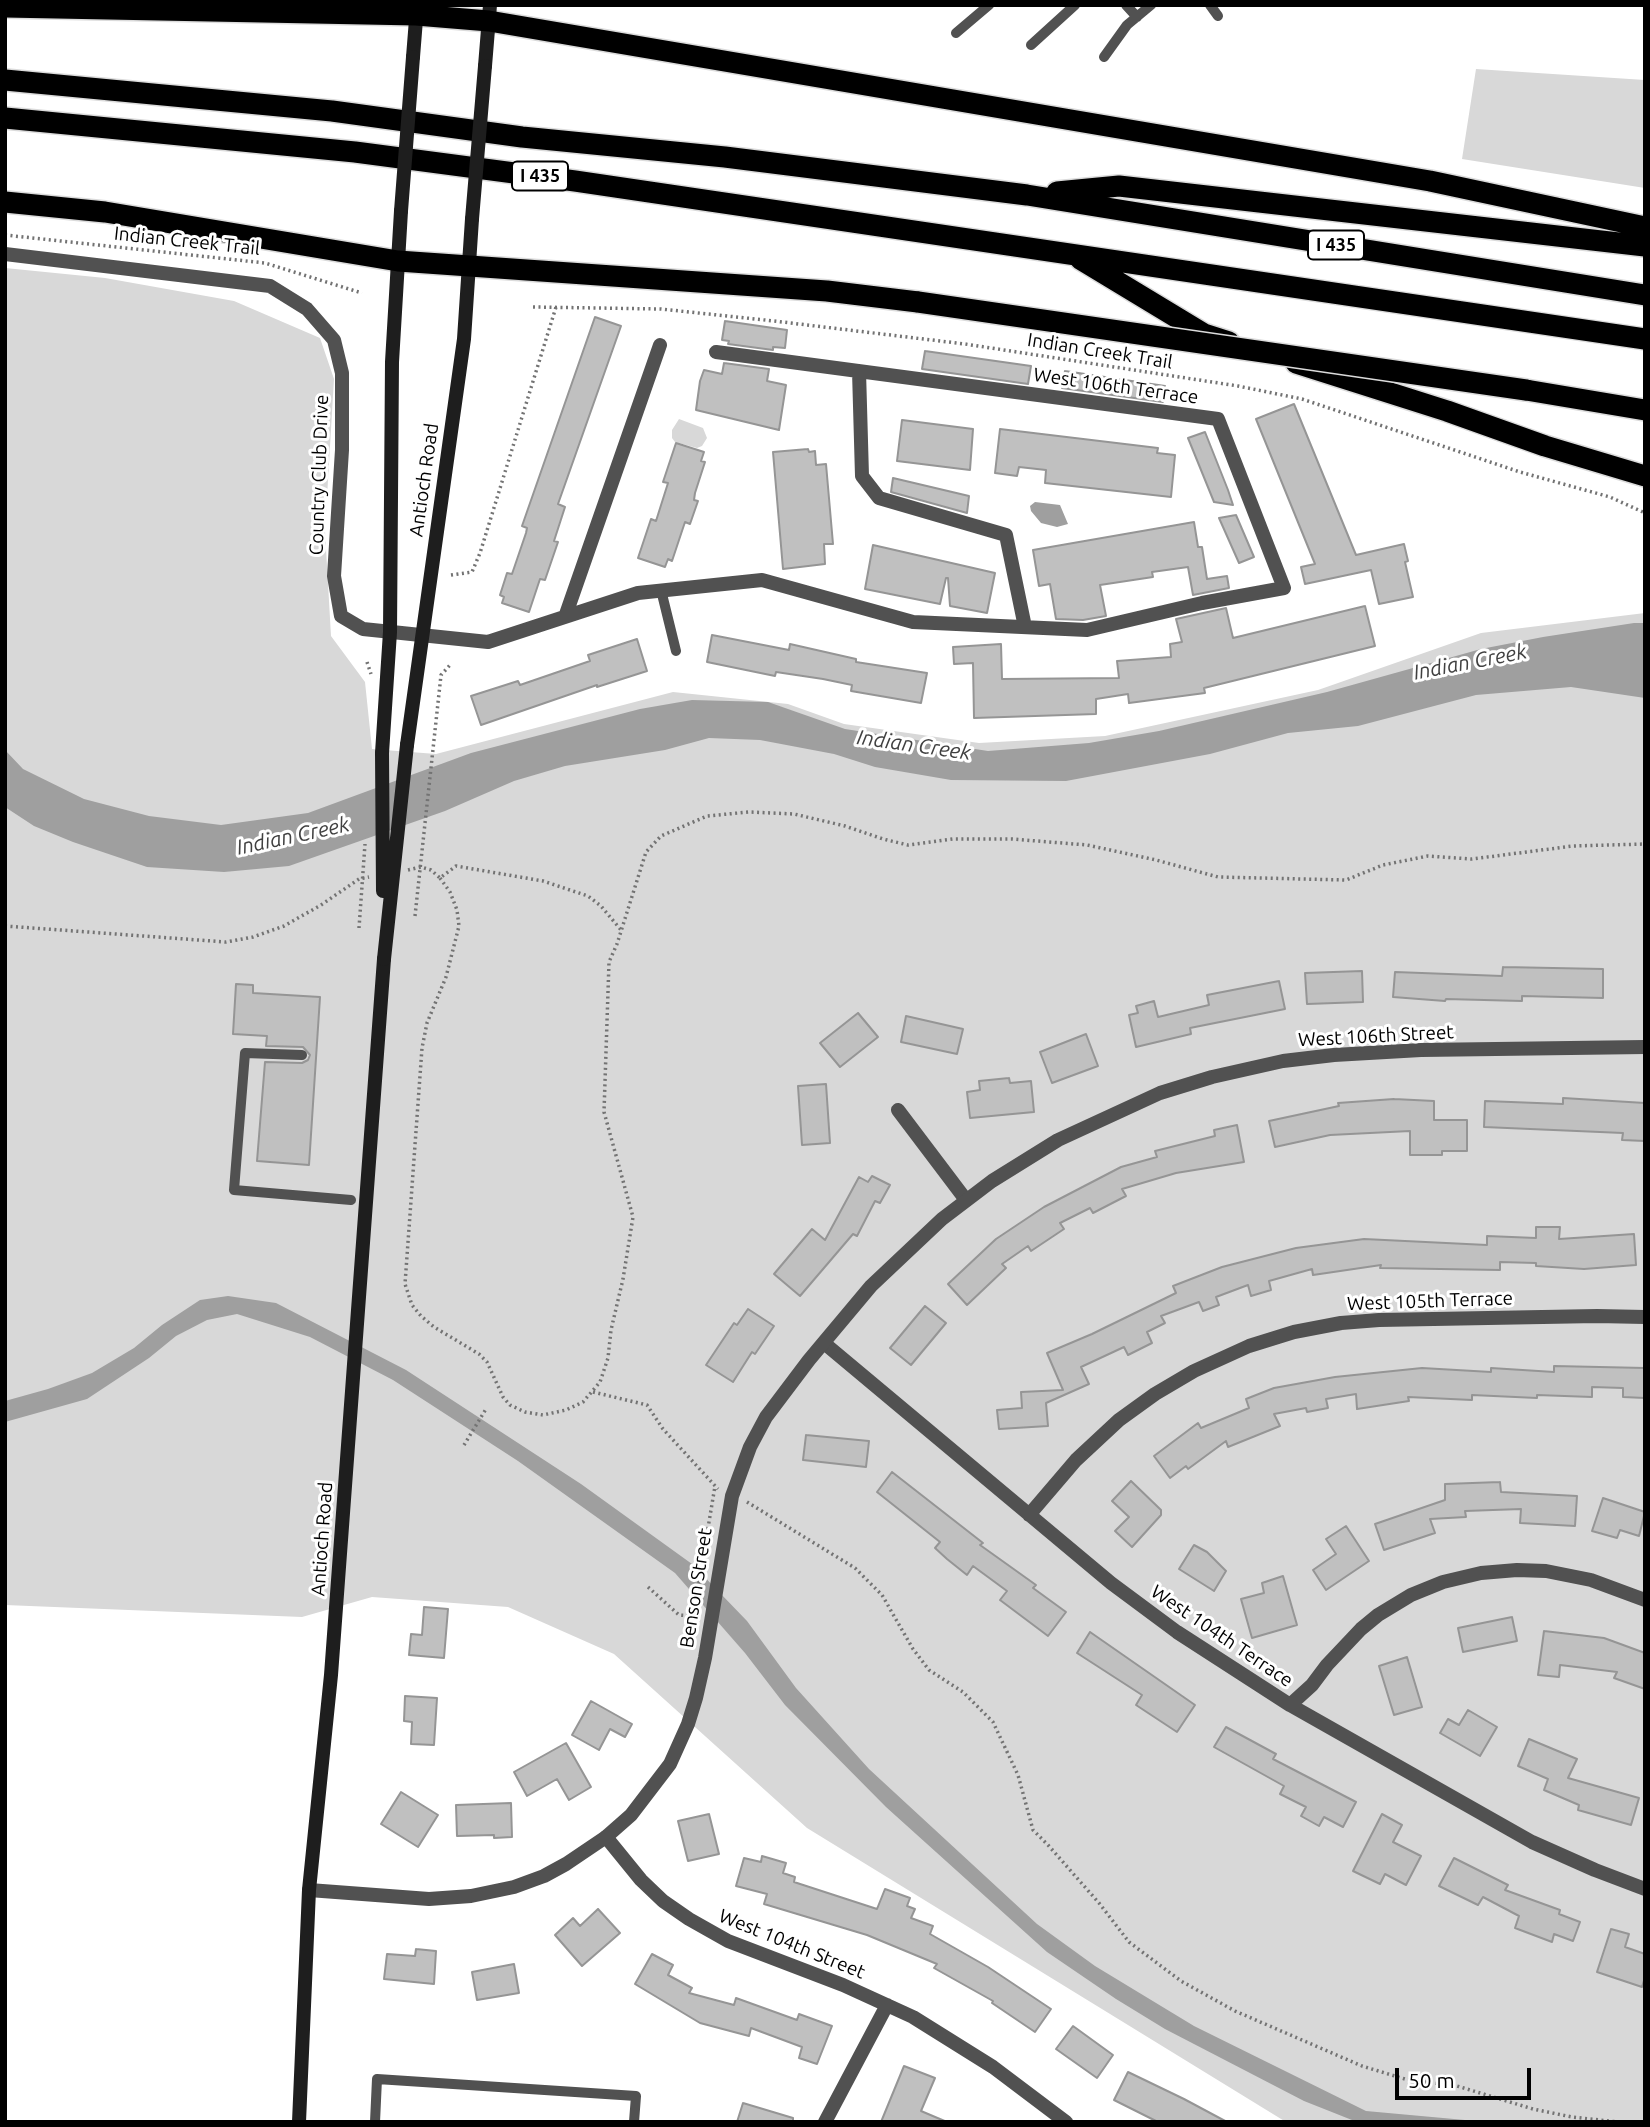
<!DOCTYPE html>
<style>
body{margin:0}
#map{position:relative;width:1650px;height:2127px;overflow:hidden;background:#fff;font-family:Ubuntu,sans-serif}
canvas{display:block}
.frame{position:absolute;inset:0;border:7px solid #000;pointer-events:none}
.scale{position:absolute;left:1395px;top:2068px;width:136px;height:32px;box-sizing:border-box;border:4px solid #000;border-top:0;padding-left:9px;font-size:21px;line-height:24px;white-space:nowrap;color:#000;-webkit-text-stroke:5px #fff;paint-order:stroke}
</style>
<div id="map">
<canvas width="1650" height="2127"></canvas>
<div class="frame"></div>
<div class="scale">50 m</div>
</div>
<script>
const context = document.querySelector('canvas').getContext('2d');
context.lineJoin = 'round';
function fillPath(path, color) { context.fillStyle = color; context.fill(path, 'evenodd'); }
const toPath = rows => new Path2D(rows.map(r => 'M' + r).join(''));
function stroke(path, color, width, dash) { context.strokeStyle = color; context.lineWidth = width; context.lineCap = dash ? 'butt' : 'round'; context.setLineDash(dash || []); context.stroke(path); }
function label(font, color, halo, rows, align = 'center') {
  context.font = font + ' Ubuntu,sans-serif'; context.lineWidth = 6; context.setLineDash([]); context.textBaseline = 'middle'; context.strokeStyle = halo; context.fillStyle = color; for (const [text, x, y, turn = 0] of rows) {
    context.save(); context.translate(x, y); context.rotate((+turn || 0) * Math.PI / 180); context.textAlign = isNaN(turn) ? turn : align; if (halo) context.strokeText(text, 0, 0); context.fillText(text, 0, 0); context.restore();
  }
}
fillPath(toPath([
 [1476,69,1645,80,1645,188,1462,159],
 [5,268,105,278,234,301,320,338,334,379,325,531,331,636,365,682,372,749,436,754,673,692,788,704,844,724,979,743,1105,736,1318,690,1481,633,1645,613,1645,2122,1286,2122,807,1828,614,1654,508,1607,372,1597,302,1617,5,1605],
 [679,419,703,428,707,438,702,446,697,448,675,442,672,438,672,430]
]), '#d8d8d8');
fillPath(toPath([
 [1035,502,1060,505,1068,524,1057,527,1041,523,1031,511,1030,506],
 [1634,623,1645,623,1645,698,1571,687,1476,695,1358,726,1288,733,1210,754,1066,781,951,780,875,767,834,754,760,740,709,738,665,750,565,766,514,781,445,811,289,866,224,872,147,867,73,842,34,826,5,807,5,750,23,769,84,799,149,816,221,825,308,813,471,753,640,709,692,700,768,702,845,729,988,751,1089,743,1159,731,1327,692,1481,649,1543,637],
 [228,1296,276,1303,406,1370,581,1484,692,1564,747,1621,796,1688,869,1769,1037,1924,1095,1966,1194,2026,1366,2111,1487,2122,1357,2122,1304,2101,1165,2029,1116,1999,1047,1952,886,1807,785,1705,745,1653,675,1573,518,1461,393,1380,310,1337,237,1314,207,1320,176,1336,149,1358,87,1399,5,1422,5,1401,48,1389,92,1373,134,1348,162,1325,200,1300]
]), '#9f9f9f');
const building = toPath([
 [595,317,621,326,558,504,565,507,554,541,558,542,545,580,540,579,529,612,502,603,504,597,500,595,507,573,512,574,526,533,527,528,522,526,595,317],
 [725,321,787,330,785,348,773,347,773,350,728,344,729,341,722,340,725,321],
 [925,351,1031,366,1028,384,922,369,925,351],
 [724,363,769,369,767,381,786,385,779,430,696,410,700,381,704,370,722,374,724,363],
 [1065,371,1165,386,1163,402,1062,388,1065,371],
 [1294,404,1356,555,1404,544,1408,561,1405,562,1413,597,1379,604,1371,570,1305,584,1301,567,1315,564,1256,419,1294,404],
 [902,420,973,429,970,470,897,461,902,420],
 [1000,429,1158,448,1157,453,1175,455,1171,497,1045,483,1046,470,1019,467,1017,476,995,473,1000,429],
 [1205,432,1228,490,1233,505,1214,502,1188,438,1205,432],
 [676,443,704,452,701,461,705,462,695,493,694,500,698,501,690,524,685,522,672,561,668,559,665,567,638,558,651,519,656,521,668,483,663,482,676,443],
 [808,449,809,452,815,451,816,465,826,464,833,544,824,544,825,564,783,569,773,452,808,449],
 [893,478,969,496,967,513,891,492,893,478],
 [1236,515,1254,557,1239,563,1219,518,1236,515],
 [1194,522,1198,547,1202,547,1207,579,1227,576,1229,588,1193,595,1188,567,1152,572,1153,577,1100,585,1106,616,1083,620,1056,619,1050,584,1039,586,1033,550,1194,522],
 [873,545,995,573,987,613,950,606,948,578,946,578,940,604,865,589,873,545],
 [1365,606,1375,646,1204,688,1205,693,1129,703,1128,694,1096,699,1096,714,974,718,973,663,954,664,953,647,1001,644,1002,679,1119,678,1117,661,1171,657,1170,644,1182,642,1176,619,1226,608,1233,638,1365,606],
 [712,635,789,650,790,644,856,659,856,662,927,673,921,703,851,691,852,685,823,679,776,672,775,676,707,662,712,635],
 [637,639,647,671,597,687,597,685,481,725,471,696,518,681,520,685,590,661,588,655,637,639],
 [1503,967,1603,969,1603,998,1522,996,1522,1001,1446,999,1445,1001,1393,997,1395,972,1502,976,1503,967],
 [1362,971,1363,1002,1307,1004,1305,973,1362,971],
 [1279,981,1285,1009,1190,1028,1191,1034,1136,1047,1129,1015,1138,1013,1136,1006,1154,1001,1158,1017,1209,1005,1207,995,1279,981],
 [236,984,253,985,253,993,320,997,309,1165,257,1161,265,1062,302,1063,308,1060,310,1055,303,1047,266,1046,267,1036,233,1034,236,984],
 [858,1013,878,1037,840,1067,820,1043,858,1013],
 [906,1016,963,1029,957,1054,901,1042,906,1016],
 [1086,1034,1098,1066,1052,1083,1040,1052,1086,1034],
 [1009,1078,1010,1083,1031,1081,1034,1112,970,1118,967,1092,980,1090,979,1081,1009,1078],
 [826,1084,830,1143,802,1145,798,1086,826,1084],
 [1563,1098,1645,1103,1645,1141,1622,1140,1623,1133,1484,1127,1485,1101,1563,1104,1563,1098],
 [1394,1099,1434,1101,1434,1120,1467,1120,1467,1151,1442,1151,1442,1155,1410,1155,1410,1131,1330,1135,1275,1147,1269,1121,1339,1106,1338,1103,1394,1099],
 [1237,1125,1244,1162,1176,1173,1122,1189,1126,1196,1093,1213,1090,1208,1060,1223,1064,1229,1031,1251,1028,1246,1002,1264,1006,1268,967,1305,948,1284,996,1239,1044,1207,1121,1167,1157,1157,1155,1151,1215,1136,1214,1130,1237,1125],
 [872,1176,890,1185,880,1203,875,1201,857,1236,853,1234,800,1296,774,1274,812,1229,825,1240,859,1177,868,1182,872,1176],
 [1536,1227,1560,1227,1559,1239,1634,1234,1636,1265,1584,1269,1536,1266,1536,1263,1500,1262,1500,1270,1380,1268,1381,1265,1313,1275,1312,1269,1269,1281,1271,1290,1251,1296,1248,1285,1216,1297,1219,1305,1203,1311,1199,1302,1161,1316,1165,1323,1147,1332,1152,1343,1128,1355,1124,1347,1081,1367,1089,1384,1046,1403,1048,1426,999,1429,997,1410,1022,1408,1021,1392,1063,1390,1047,1353,1092,1334,1176,1293,1173,1286,1222,1267,1296,1248,1364,1239,1487,1245,1487,1236,1536,1238,1536,1227],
 [925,1306,946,1323,911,1365,890,1348,925,1306],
 [748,1309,774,1326,755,1354,752,1352,733,1382,706,1365,734,1323,737,1325,748,1309],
 [1554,1366,1645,1368,1645,1398,1623,1397,1623,1388,1592,1387,1592,1397,1537,1395,1537,1398,1472,1395,1472,1400,1408,1397,1409,1401,1357,1409,1356,1394,1326,1399,1328,1408,1307,1412,1306,1408,1274,1414,1280,1426,1228,1447,1226,1441,1188,1469,1186,1466,1170,1478,1154,1456,1198,1423,1201,1428,1249,1408,1246,1399,1274,1388,1335,1377,1422,1368,1491,1372,1491,1368,1554,1372,1554,1366],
 [806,1435,869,1441,866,1467,803,1460,806,1435],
 [892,1472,983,1543,980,1545,1036,1585,1033,1588,1066,1612,1048,1636,1000,1600,1007,1591,973,1566,967,1575,947,1559,935,1548,940,1542,877,1492,892,1472],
 [1131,1481,1161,1510,1161,1515,1132,1547,1115,1531,1129,1517,1112,1501,1131,1481],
 [1500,1482,1501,1492,1577,1496,1575,1526,1520,1523,1521,1509,1465,1511,1466,1517,1430,1519,1435,1533,1384,1550,1375,1524,1445,1500,1445,1484,1500,1482],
 [1603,1498,1645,1512,1639,1536,1620,1530,1617,1538,1592,1531,1603,1498],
 [1346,1526,1369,1561,1326,1590,1313,1570,1336,1554,1326,1539,1346,1526],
 [1194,1545,1207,1552,1226,1571,1214,1591,1179,1569,1194,1545],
 [1283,1576,1297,1625,1252,1638,1241,1599,1264,1593,1262,1583,1283,1576],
 [424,1607,448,1609,444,1658,409,1655,411,1634,422,1635,424,1607],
 [1512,1617,1517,1641,1463,1652,1458,1628,1512,1617],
 [1544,1631,1604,1638,1645,1653,1645,1689,1614,1678,1617,1672,1560,1665,1559,1677,1538,1675,1544,1631],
 [1090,1632,1195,1705,1177,1732,1136,1705,1142,1695,1077,1653,1090,1632],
 [1407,1657,1422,1707,1394,1715,1379,1666,1407,1657],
 [405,1696,437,1698,434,1745,411,1744,412,1722,404,1721,405,1696],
 [591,1701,632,1724,625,1737,610,1729,599,1750,572,1735,591,1701],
 [1468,1710,1497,1727,1480,1756,1440,1733,1448,1719,1459,1725,1468,1710],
 [1226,1727,1276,1754,1273,1759,1356,1802,1343,1827,1324,1817,1319,1826,1301,1816,1306,1807,1280,1794,1284,1786,1214,1747,1226,1727],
 [1529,1739,1577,1759,1568,1778,1639,1798,1631,1825,1578,1810,1579,1805,1544,1790,1548,1779,1518,1766,1529,1739],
 [566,1743,591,1787,569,1800,557,1779,527,1796,514,1772,566,1743],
 [401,1792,438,1815,418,1847,381,1824,401,1792],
 [511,1803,512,1837,494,1838,494,1835,457,1836,456,1805,511,1803],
 [709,1814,719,1854,688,1861,678,1821,709,1814],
 [1382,1814,1402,1825,1393,1842,1421,1856,1406,1885,1385,1874,1380,1884,1353,1871,1382,1814],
 [762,1856,786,1863,783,1873,795,1877,794,1882,877,1909,885,1889,910,1898,907,1906,915,1909,911,1918,933,1926,930,1934,988,1967,1051,2009,1035,2032,992,2003,993,2001,934,1968,937,1964,867,1935,764,1904,767,1894,736,1886,744,1858,761,1862,762,1856],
 [1454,1858,1508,1885,1505,1890,1560,1910,1559,1914,1580,1922,1573,1941,1554,1934,1552,1942,1515,1928,1519,1916,1483,1897,1478,1905,1439,1886,1454,1858],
 [598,1909,620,1933,582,1966,555,1935,573,1918,580,1926,598,1909],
 [1611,1929,1629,1934,1625,1947,1645,1954,1645,1977,1642,1987,1597,1972,1611,1929],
 [416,1949,436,1951,434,1984,384,1979,387,1954,415,1956,416,1949],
 [652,1954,673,1965,668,1975,692,1988,689,1993,734,2005,736,1998,797,2020,799,2014,832,2026,817,2064,799,2058,802,2047,751,2028,749,2036,700,2023,635,1984,652,1954],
 [514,1964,519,1993,477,2000,472,1972,514,1964],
 [1073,2026,1113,2055,1097,2078,1056,2049,1073,2026],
 [904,2066,935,2078,921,2111,947,2122,881,2122,904,2066],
 [1128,2072,1184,2099,1227,2122,1158,2122,1114,2100,1128,2072],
 [743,2103,793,2118,793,2122,737,2122,743,2103]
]);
fillPath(building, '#c0c0c0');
stroke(building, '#959595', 2);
const motorway = toPath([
 [5,7,416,15,489,21,1430,181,1645,227],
 [5,80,332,111,522,137,725,157,1027,195,1645,295],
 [5,118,355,152,575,181,1645,339],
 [1057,192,1119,186,1645,246],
 [5,202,105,212,398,261,827,291,918,302],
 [1080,259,1204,334,1229,342],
 [1296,363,1447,411,1545,446,1645,476],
 [1526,390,1645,410]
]);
stroke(motorway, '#dbdbdb', 24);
stroke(toPath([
 [5,235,265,263,362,293],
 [533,307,661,309,774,321,965,344,1238,386,1302,399,1520,472,1610,497,1645,513],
 [451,575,472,572,480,553,556,307],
 [367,662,371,674],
 [408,870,421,867,431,870,440,878,456,866,543,881,588,896,601,906,621,930],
 [440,878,450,892,457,910,459,926,446,977,427,1023,422,1048,405,1284,412,1305,421,1316,434,1327,479,1354,487,1362,503,1397,510,1405,525,1412,543,1415,566,1410,583,1402,600,1382,608,1358,611,1330,623,1279,633,1217,604,1112,609,962,617,944,646,852,661,836,707,816,749,812,794,814,845,826,883,839,908,845,953,839,1012,839,1087,845,1156,860,1218,877,1346,880,1383,865,1428,856,1472,859,1573,846,1645,844],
 [415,916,441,675,450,665],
 [5,926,226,942,253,937,284,926,321,905,359,879,369,877],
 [593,1392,647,1405,663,1429,718,1489],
 [464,1445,486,1409],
 [747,1502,855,1568,882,1595,913,1649,929,1670,963,1692,993,1722,1018,1775,1033,1830,1048,1845,1099,1903,1129,1942,1181,1981,1235,2011,1362,2066,1408,2080,1457,2086,1533,2109,1572,2117,1618,2122],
 [648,1587,679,1615,694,1616,694,1612],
 [697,1594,715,1486]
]), '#737373', 3.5, [2, 3.5]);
stroke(toPath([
 [1126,5,1137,17],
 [1210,5,1218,16],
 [956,33,989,5],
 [1031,45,1075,5],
 [1104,57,1127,25,1151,5],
 [661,590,676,651],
 [302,1055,245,1053,234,1190,351,1200],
 [375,2122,377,2079,636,2096,634,2122]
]), '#515151', 10);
stroke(toPath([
 [5,254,270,286,307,309,334,340,342,373,342,450,334,576,341,616,363,629,488,642,638,593,762,580,913,622,1087,630,1202,603,1284,588,1218,419,716,352],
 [859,371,862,476,879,498,1006,535,1025,627],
 [565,617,660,345],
 [898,1110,966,1200],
 [824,1343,1111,1583,1177,1632,1290,1705,1532,1842,1595,1870,1645,1889],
 [1029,1515,1076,1460,1119,1420,1155,1394,1194,1371,1249,1346,1294,1332,1341,1323,1379,1320,1597,1316,1645,1317],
 [1290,1705,1312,1685,1327,1665,1361,1629,1378,1615,1411,1595,1443,1582,1481,1573,1517,1570,1546,1571,1591,1580,1645,1600],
 [606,1837,641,1880,663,1901,689,1919,728,1941,843,1985,913,2017,993,2067,1066,2122],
 [825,2122,887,2005]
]), '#515151', 14);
stroke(toPath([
 [309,1890,429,1899,471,1896,514,1887,544,1876,566,1864,606,1837,631,1815,670,1764,688,1724,696,1698,705,1658,732,1496,750,1447,766,1417,809,1360,871,1286,942,1219,992,1181,1058,1140,1160,1093,1212,1077,1283,1061,1334,1055,1421,1050,1645,1047]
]), '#515151', 14);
stroke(toPath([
 [413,57,417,7],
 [485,66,490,5],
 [407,745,464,339,472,219],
 [382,753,390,632,392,362,401,211],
 [299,2122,309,1890,331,1675,384,959]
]), '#1e1e1e', 14);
stroke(motorway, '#000', 21);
const motorwayBridge = toPath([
 [918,302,1526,390]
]);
stroke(motorwayBridge, '#dbdbdb', 24, []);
stroke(toPath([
 [359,928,365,844]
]), '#737373', 3.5, [2, 3.5]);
stroke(toPath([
 [401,211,413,57],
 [472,219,485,66],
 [382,753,383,891],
 [384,959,407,745]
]), '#1e1e1e', 14);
stroke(motorwayBridge, '#000', 21);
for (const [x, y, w] of [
 [540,176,56],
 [1336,245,56]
]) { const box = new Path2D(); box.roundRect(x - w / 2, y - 14.5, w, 29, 5); context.fillStyle = '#fff'; context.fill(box); stroke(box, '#000', 2); }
label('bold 18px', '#000', null, [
 ["I 435",540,176],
 ["I 435",1336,245]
]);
label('19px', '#000', '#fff', [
 ["Indian Creek Trail",187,241,6],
 ["Indian Creek Trail",1100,351,9],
 ["West 106th Terrace",1116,386,8],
 ["Country Club Drive",319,475,-88],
 ["Antioch Road",424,480,-82],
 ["West 106th Street",1376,1036,-3],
 ["West 105th Terrace",1430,1301,-2],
 ["Antioch Road",322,1539,-86],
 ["Benson Street",696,1588,-81],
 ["West 104th Terrace",1222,1636,34],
 ["West 104th Street",792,1944,22]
]);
label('italic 21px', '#404040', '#fff', [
 ["Indian Creek",1470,662,-11],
 ["Indian Creek",914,745,8],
 ["Indian Creek",293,836,-12]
]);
</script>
